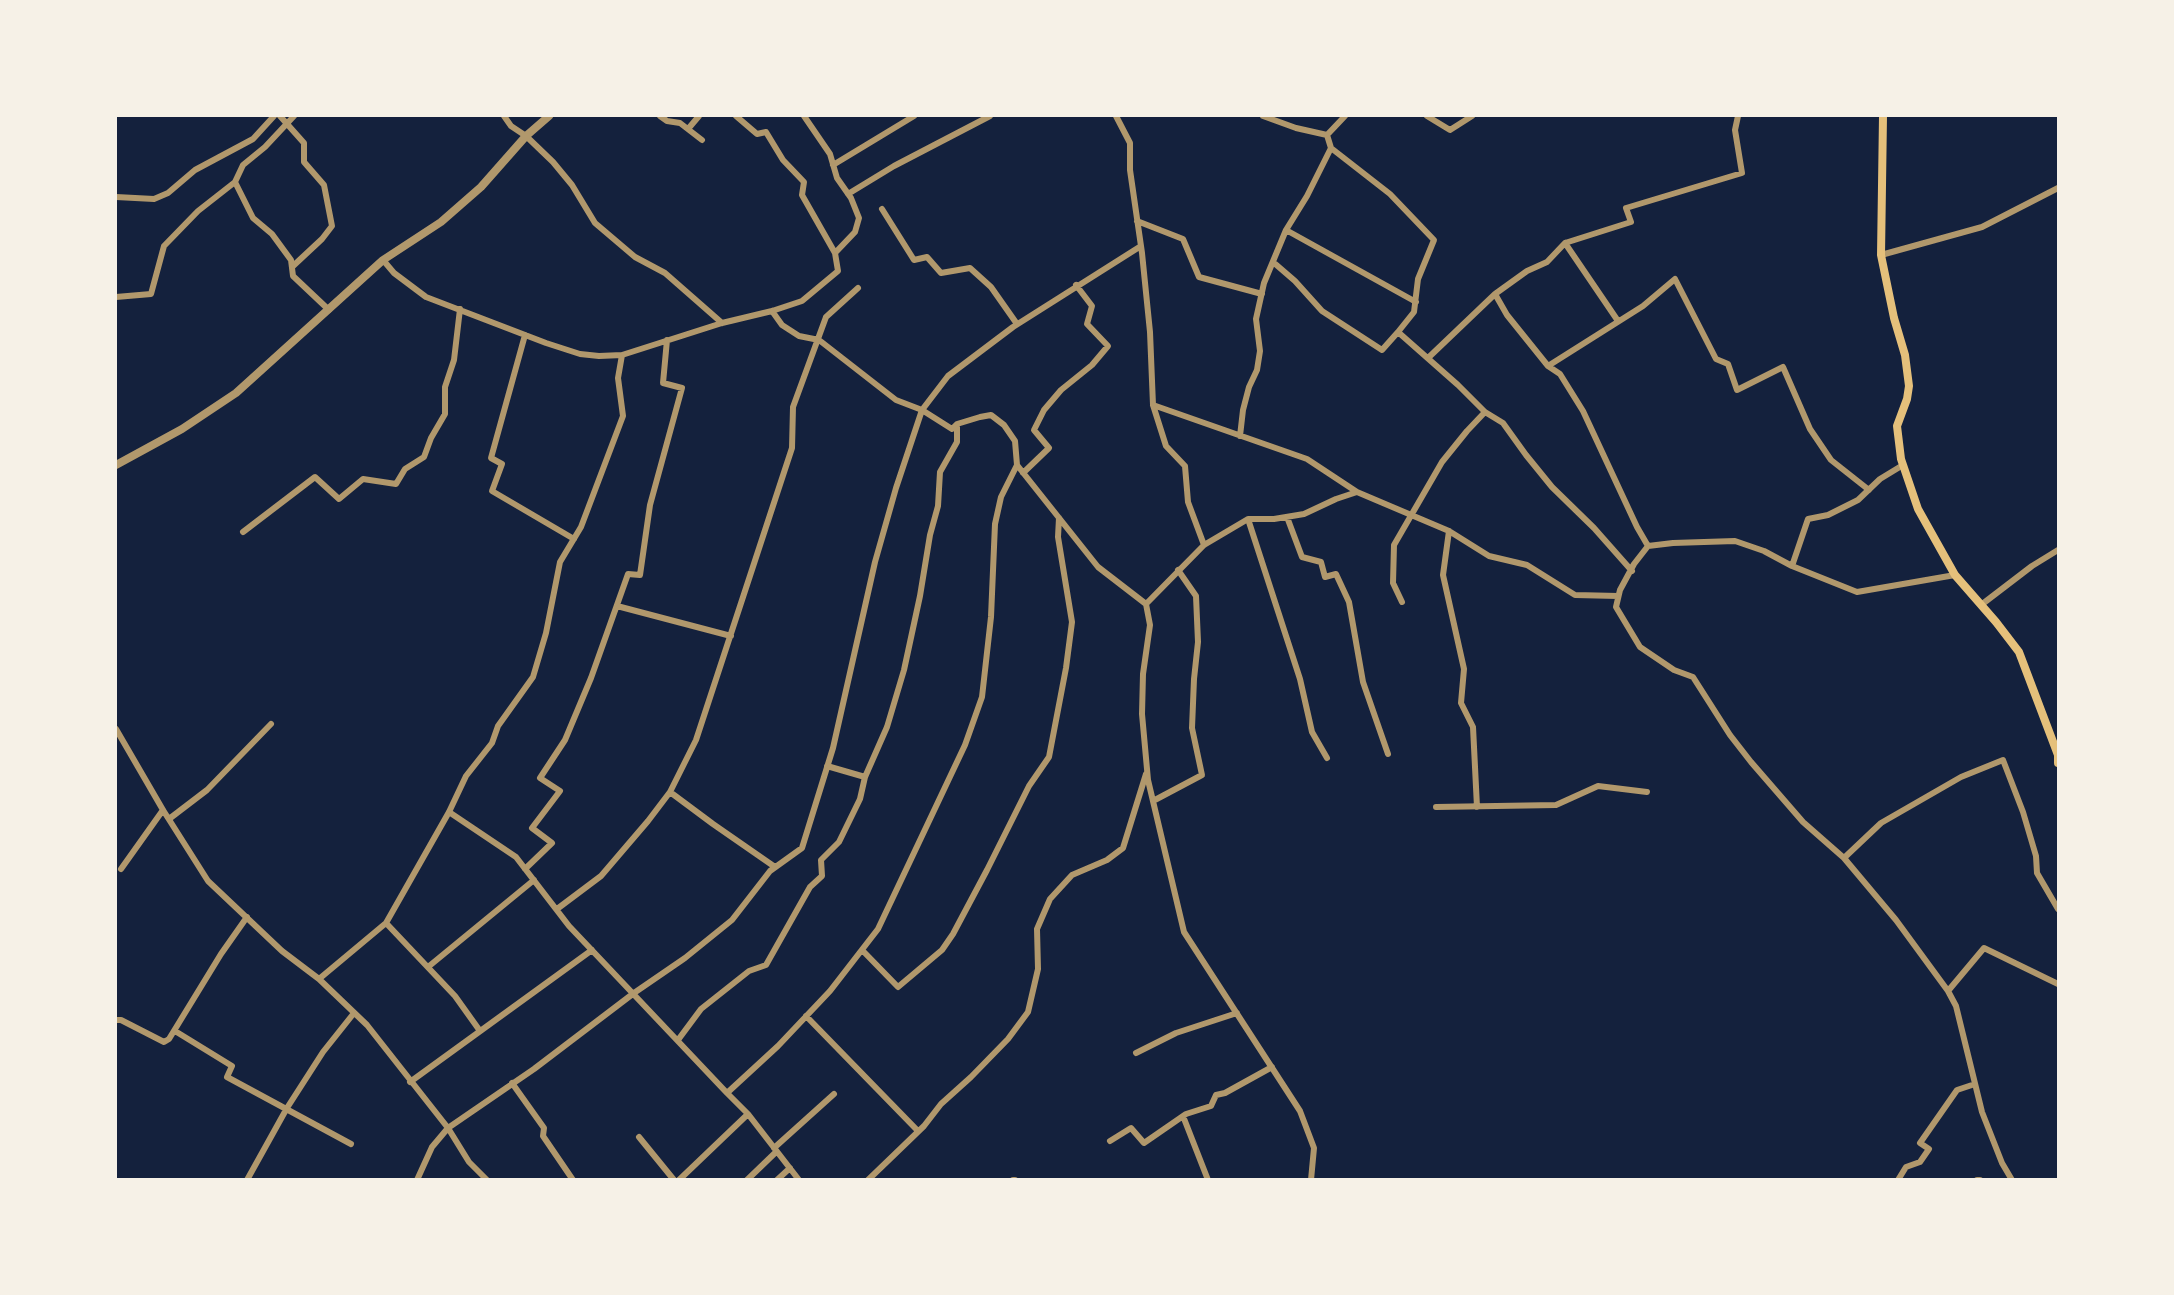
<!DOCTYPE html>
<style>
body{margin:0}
#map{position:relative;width:2174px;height:1295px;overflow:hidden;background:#14213d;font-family:"Nunito Sans",sans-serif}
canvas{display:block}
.frame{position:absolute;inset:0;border:117px solid #f6f1e7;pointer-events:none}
</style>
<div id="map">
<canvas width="2174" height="1295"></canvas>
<div class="frame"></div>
</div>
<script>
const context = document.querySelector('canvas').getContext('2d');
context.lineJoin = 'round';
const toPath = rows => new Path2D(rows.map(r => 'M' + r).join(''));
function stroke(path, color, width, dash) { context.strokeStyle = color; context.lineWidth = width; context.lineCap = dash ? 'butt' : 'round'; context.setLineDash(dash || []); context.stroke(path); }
stroke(toPath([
 [280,116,304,143,304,162,324,185,332,226,322,239,292,267],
 [504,116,511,126,526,136,553,162,572,185,595,223,635,257,665,273,722,323],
 [660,116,667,121,680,123,702,140],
 [736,116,757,134,766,132,783,160,804,182,802,195,835,253],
 [1116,116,1130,143,1130,170,1142,253,1150,332,1153,405,1166,446,1185,466,1188,502,1204,545],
 [1263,116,1296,128,1327,135,1331,148,1390,194,1434,240,1418,279,1414,312,1398,332,1458,385,1485,412,1503,423,1526,455,1552,487,1594,528,1632,571],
 [1427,116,1450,130,1472,116],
 [688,129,699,116],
 [1327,135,1345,116],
 [833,165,914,116],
 [235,182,243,165,265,147,294,116],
 [848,194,894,166,990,116],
 [116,197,154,199,168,193,195,170,253,139,274,116],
 [882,209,914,260,927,257,941,273,970,268,991,287,1017,324],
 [1137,221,1183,239,1199,277,1262,294],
 [1286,230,1416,302],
 [1565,243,1618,321],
 [1881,255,1982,227,2058,188],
 [383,260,394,273,426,297,546,343,580,354,599,356,622,355,722,323,772,311,802,301,838,271,835,253,855,232,859,218,851,198,837,178,830,154,804,116],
 [1273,262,1295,281,1322,311,1382,350,1398,332],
 [1495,294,1507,315,1548,366,1560,374,1583,411,1637,527,1648,546],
 [116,297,151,294,164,246,198,211,235,182,253,218,272,234,291,260,293,276,329,310],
 [772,311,782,325,799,336,819,340,896,400,922,410,952,429,957,424,980,417,991,415,1004,425,1015,441,1017,465,1001,497,995,524,991,617,982,697,965,745,878,929,830,991,778,1046,727,1093,748,1114,799,1180],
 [525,335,491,458,502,464,492,491,574,539],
 [1428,358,1495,294,1527,271,1547,262,1565,243,1631,222,1626,208,1742,173,1735,130,1738,116],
 [1548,366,1643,306,1675,279,1716,359,1728,364,1737,390,1783,367,1810,429,1831,460,1869,490],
 [1153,405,1307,459,1357,492],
 [1240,436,1243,410,1249,387,1257,370,1260,351,1256,319,1264,283,1286,230,1307,196,1331,148],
 [1017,465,1098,567,1146,604,1150,625,1143,674,1142,714,1148,780,1184,932,1300,1111,1314,1148,1311,1180],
 [1023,473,1049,448,1034,430,1044,410,1061,390,1092,365,1108,346,1087,324,1092,306,1076,285],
 [1287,517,1302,557,1321,562,1325,577,1336,574,1349,602,1363,682,1388,754],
 [1248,519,1300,679,1312,732,1327,758],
 [1449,531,1443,575,1464,669,1461,703,1473,727,1477,807],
 [243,532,315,477,339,499,363,479,396,484,405,469,424,457,431,438,445,414,445,387,454,360,460,309],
 [1792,566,1808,519,1828,515,1858,500,1880,479,1903,465],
 [1955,575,1857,592,1792,566,1764,551,1735,541,1673,543,1648,546,1634,564,1620,590,1616,607,1640,647,1674,670,1693,677,1730,735,1751,762,1803,822,1844,858,1896,920,1948,991,1956,1006,1982,1112,2002,1163,2012,1180],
 [1402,602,1393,583,1394,545,1442,462,1467,431,1485,412],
 [1146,604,1204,545,1248,519,1274,519,1304,514,1336,499,1357,492,1449,531,1489,556,1527,565,1575,595,1618,596],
 [1981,605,2032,566,2058,550],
 [617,606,731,636],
 [116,729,163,810,208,881,282,951,319,979,367,1025,448,1128,469,1162,487,1180],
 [827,766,865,777,887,727,904,670,920,596,930,535,938,506,940,472,957,442,957,425],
 [670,792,713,824,775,867],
 [1153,801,1202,775,1192,728,1194,679,1198,642,1196,596,1178,570],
 [1436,807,1556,805,1598,786,1647,792],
 [449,812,516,857,569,926,727,1093],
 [169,819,207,790,271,724],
 [1844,858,1881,823,1961,777,2003,760,2023,812,2036,856,2037,873,2058,909],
 [121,869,163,810],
 [525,869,552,843,532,828,560,791,540,778,565,740,591,678,628,574,640,575,650,505,682,388,663,383,667,340],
 [557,909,601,876,648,821,670,792,696,740,792,448,793,407,826,317,858,288],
 [386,923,455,996,480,1031],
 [862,950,898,987,942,950,953,934,987,870,1029,786,1049,757,1066,668,1072,622,1058,537,1059,518],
 [428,967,534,880],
 [319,979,386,923,449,812,466,776,492,743,498,726,533,677,546,633,560,562,581,527,623,416,618,378,622,355],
 [1948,991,1984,948,2058,984],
 [806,1016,918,1131],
 [116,1020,121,1020,164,1042,169,1039,221,954,247,917],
 [175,1031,232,1066,227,1077,351,1144],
 [678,1040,701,1009,749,971,766,965,810,887,822,876,821,860,839,842,860,799,865,777],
 [1136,1053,1176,1033,1237,1013],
 [410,1082,592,950],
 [512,1083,544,1128,543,1136,573,1180],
 [1183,1116,1208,1180],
 [639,1137,674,1180],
 [1110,1141,1131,1128,1144,1143,1186,1114,1211,1106,1216,1095,1225,1093,1272,1067],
 [774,1148,834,1094],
 [247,1180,287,1108,323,1052,354,1013],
 [417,1180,432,1147,448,1128,534,1069,634,993,685,958,732,920,770,871,802,848,833,748,875,562,896,488,922,410,948,376,1013,327,1141,246],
 [679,1180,748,1114],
 [747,1180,776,1152],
 [777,1180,790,1168],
 [868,1180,924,1126,941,1104,971,1077,1008,1039,1028,1012,1038,969,1037,929,1050,899,1072,875,1107,860,1123,848,1146,774],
 [1013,1180,1015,1180],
 [1898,1180,1906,1167,1920,1162,1929,1149,1920,1143,1957,1090,1975,1084],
 [1977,1180,1980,1180]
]), '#b1986c', 6);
stroke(toPath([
 [116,465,182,429,236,393,383,260,441,222,481,187,526,136,549,116]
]), '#b1986c', 8);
stroke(toPath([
 [1883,116,1881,255,1894,318,1905,355,1909,386,1907,399,1897,426,1901,459,1918,509,1955,575,1996,622,2019,652,2058,755,2058,763]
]), '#e5c07b', 8);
</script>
